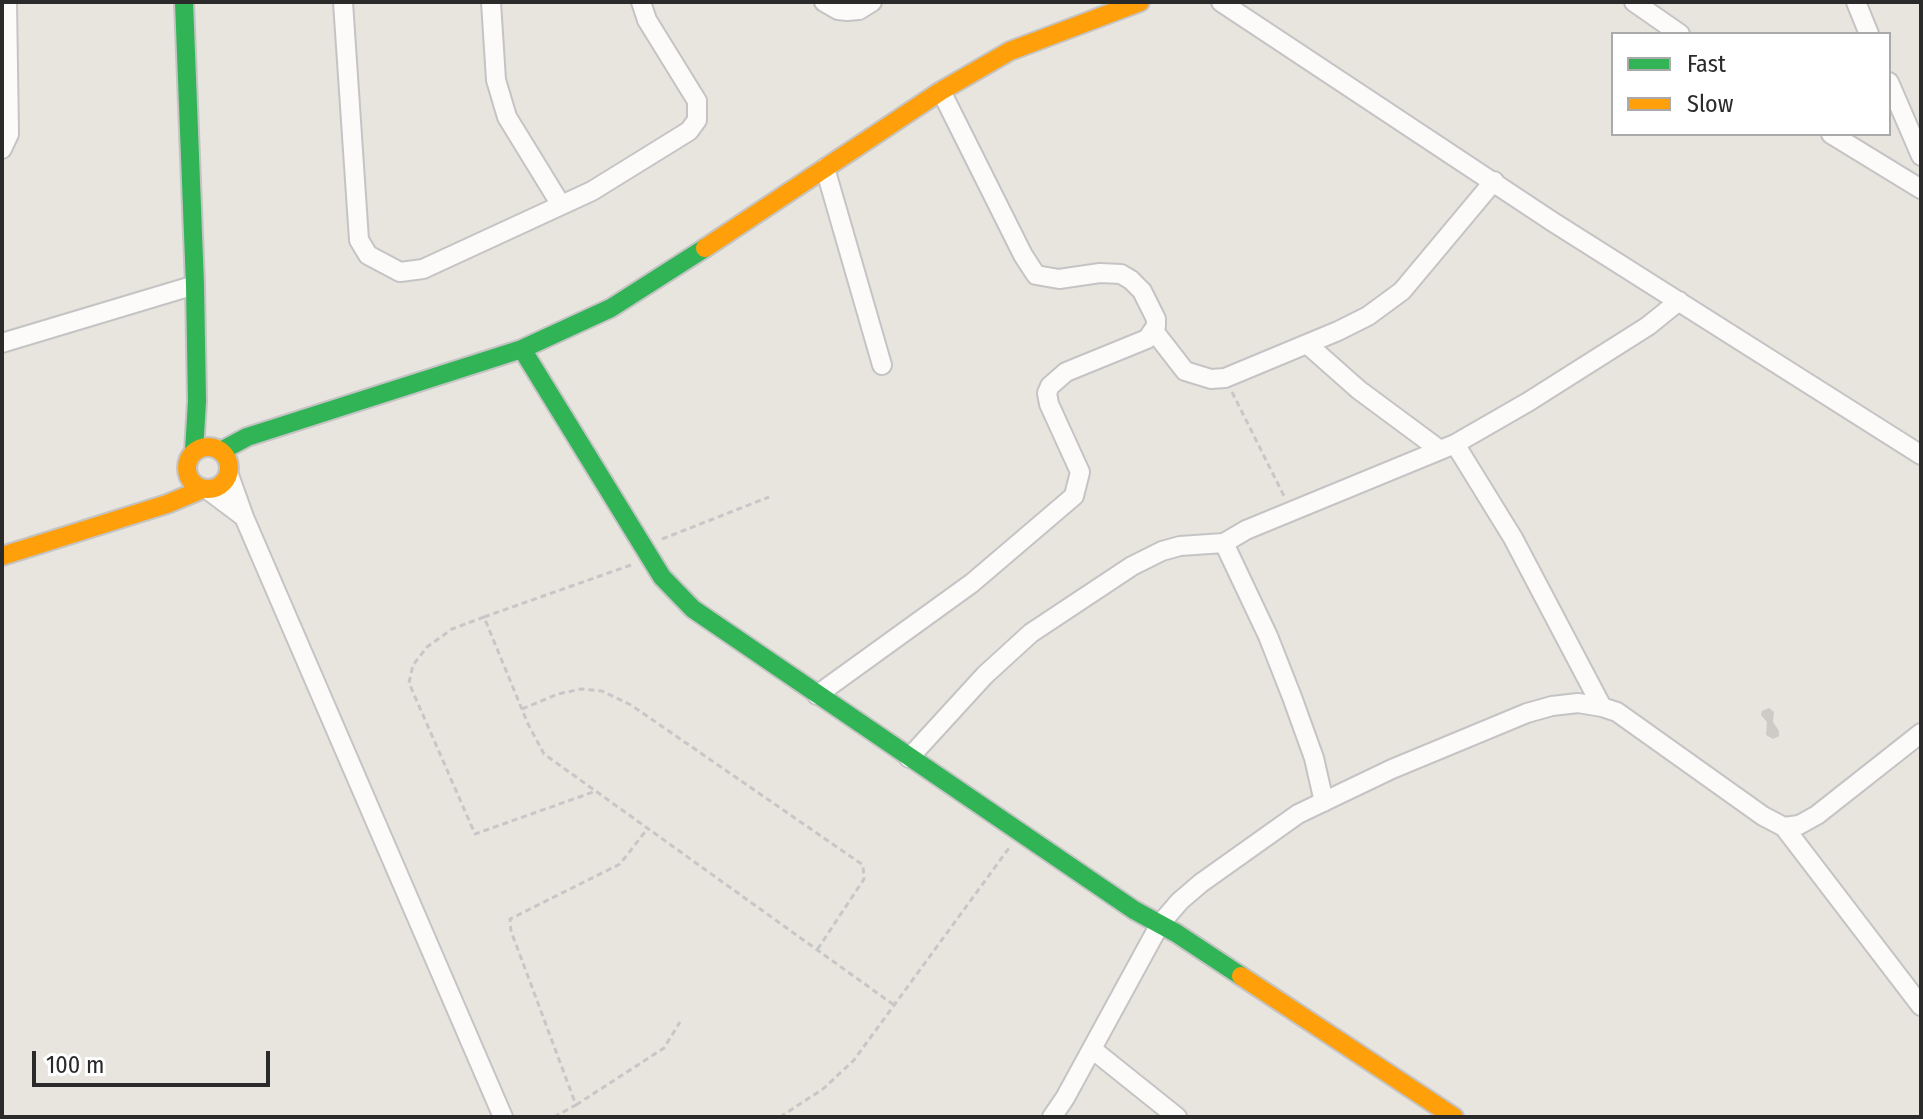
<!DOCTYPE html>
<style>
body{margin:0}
#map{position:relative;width:1923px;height:1119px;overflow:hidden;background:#e8e5df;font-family:"Fira Sans Condensed",sans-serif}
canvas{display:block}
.frame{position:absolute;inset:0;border:4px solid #2a2a2a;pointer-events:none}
.legend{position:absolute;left:1611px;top:32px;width:280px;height:104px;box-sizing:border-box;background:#fff;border:2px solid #aaa;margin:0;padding:10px 14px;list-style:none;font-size:24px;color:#2a2a2a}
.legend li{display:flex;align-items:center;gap:16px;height:40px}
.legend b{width:40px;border:2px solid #aaa}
.scale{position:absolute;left:32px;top:1051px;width:238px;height:36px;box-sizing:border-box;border:4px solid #2a2a2a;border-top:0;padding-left:10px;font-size:24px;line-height:28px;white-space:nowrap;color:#2a2a2a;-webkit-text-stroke:6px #fff;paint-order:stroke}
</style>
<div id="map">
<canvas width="1923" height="1119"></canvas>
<div class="frame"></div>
<ul class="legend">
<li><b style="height:10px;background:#30b455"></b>Fast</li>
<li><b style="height:10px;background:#ff9f0a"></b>Slow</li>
</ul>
<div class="scale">100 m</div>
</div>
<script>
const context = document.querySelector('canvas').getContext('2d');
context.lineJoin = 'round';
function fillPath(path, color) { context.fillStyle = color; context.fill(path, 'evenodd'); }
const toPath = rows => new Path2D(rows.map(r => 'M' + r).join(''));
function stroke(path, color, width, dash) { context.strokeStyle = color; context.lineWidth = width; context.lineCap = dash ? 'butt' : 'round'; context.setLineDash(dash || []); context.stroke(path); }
fillPath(toPath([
 [1769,708,1774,712,1773,722,1779,731,1779,736,1773,739,1766,735,1767,722,1761,715,1762,711]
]), '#cdcbc6');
const street = toPath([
 [343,2,359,240,368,255,400,272,423,269,592,191,689,131,697,120,697,101,647,20,641,2],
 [491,2,496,80,507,117,561,205],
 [824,2,838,10,847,11,859,10,872,2],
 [1221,2,1553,222,1921,455],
 [1634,2,1680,34],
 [1856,2,1869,34],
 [1889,82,1921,156],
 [1831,134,1921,189],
 [2,149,9,134,7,2],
 [825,168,882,365],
 [1154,331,1185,371,1211,379,1225,378,1338,331,1368,316,1402,291,1494,181],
 [2,343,195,285],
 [1307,344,1359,390,1440,450],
 [1455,444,1513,538,1602,707],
 [229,475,244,517,503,1117],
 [208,490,244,517],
 [1224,543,1268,636,1292,697,1314,758,1324,802],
 [817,695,972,583,1074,496,1080,472,1049,404,1047,393,1050,386,1066,372,1147,339,1156,326,1156,319,1142,291,1131,280,1121,274,1100,273,1059,279,1036,275,1023,255,941,91],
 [909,758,985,675,1031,633,1132,566,1162,551,1180,546,1224,543,1246,530,1455,444,1528,402,1648,326,1679,301],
 [1784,827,1921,1006],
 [1092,1049,1177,1117],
 [1052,1117,1065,1098,1160,924,1180,901,1201,883,1298,814,1392,769,1527,713,1552,706,1578,703,1602,707,1617,712,1763,816,1784,827,1799,825,1817,815,1921,733]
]);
const fast = toPath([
 [184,2,195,285,197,401,194,452],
 [522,349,662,577,693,609,1134,910,1176,933,1241,976],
 [221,451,247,437,522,349,611,308,705,248]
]);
const slow = toPath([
 [705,248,941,91,1010,51,1140,2],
 '187 468a21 21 0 1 1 42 0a21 21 0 1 1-42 0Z',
 [2,556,167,504,203,489],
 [1241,976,1454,1117]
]);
stroke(street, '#c5c4c5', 22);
stroke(fast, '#c5c4c5', 22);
stroke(slow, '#c5c4c5', 22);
stroke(toPath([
 [1232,392,1284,496],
 [662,539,769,497],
 [631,565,484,617,528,724,544,754,894,1005],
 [484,617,452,629,427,647,413,665,409,683,475,834,596,791],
 [522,709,558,694,581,689,602,691,631,705,863,865,864,879,817,950],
 [576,1105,664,1048,680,1022],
 [554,1117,576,1105,511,931,510,919,620,864,648,828],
 [780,1117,823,1089,854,1060,1009,848]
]), '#c8c7c7', 3, [6, 4]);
stroke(street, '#fcfbfa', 18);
stroke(fast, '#30b455', 18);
stroke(slow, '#ff9f0a', 18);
</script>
